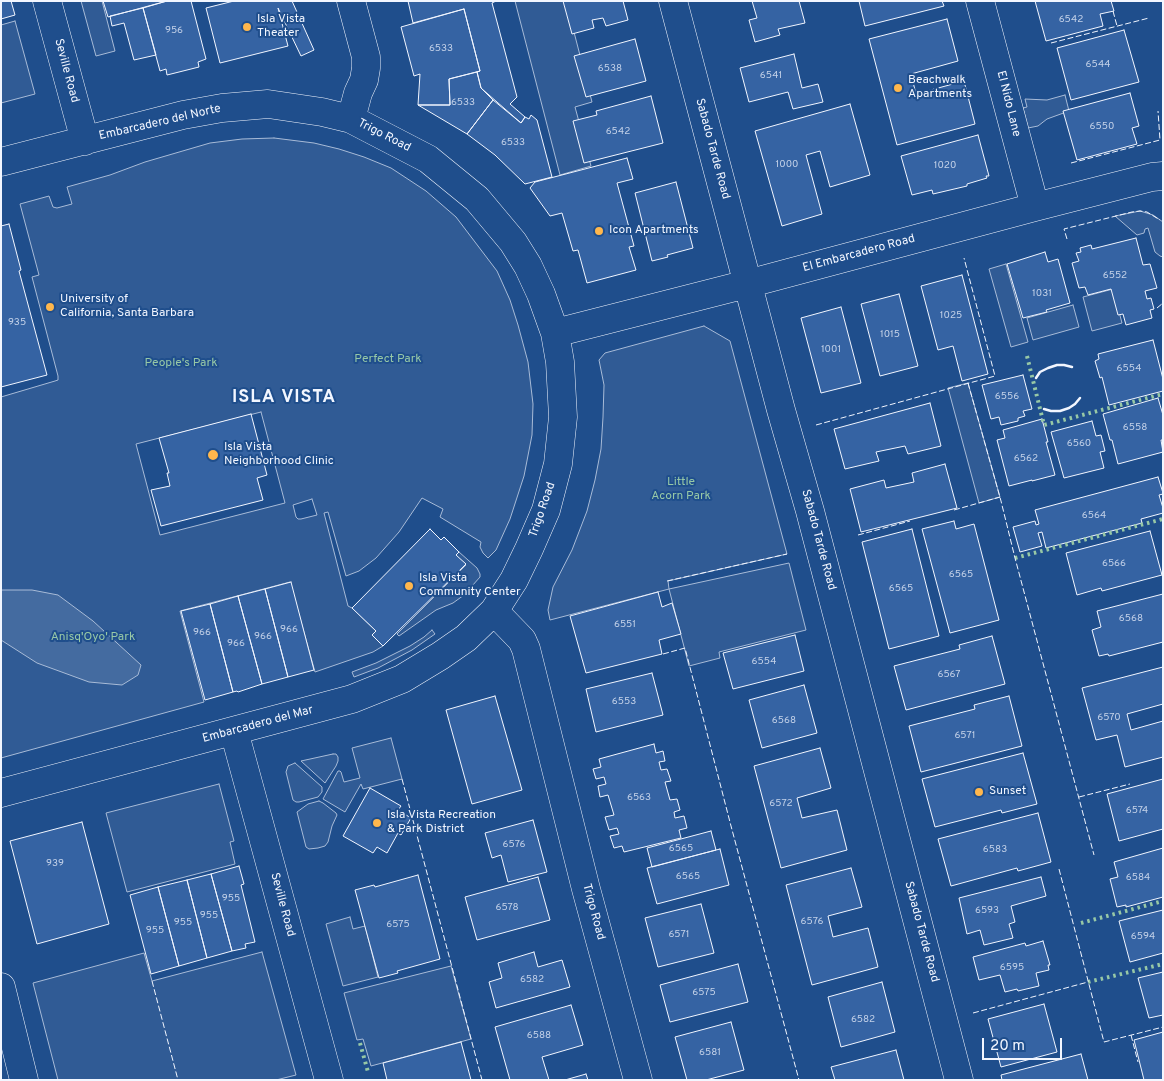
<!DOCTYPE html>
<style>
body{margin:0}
#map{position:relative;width:1164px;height:1081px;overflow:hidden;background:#1f4e8c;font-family:Overpass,sans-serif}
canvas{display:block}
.frame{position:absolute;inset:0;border:2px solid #f2f6ff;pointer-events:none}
.scale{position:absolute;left:982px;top:1038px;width:80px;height:22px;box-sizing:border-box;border:2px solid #f2f6ff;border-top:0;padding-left:6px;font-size:15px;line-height:18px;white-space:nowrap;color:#f2f6ff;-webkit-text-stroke:4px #1f4e8c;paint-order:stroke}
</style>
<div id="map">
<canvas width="1164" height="1081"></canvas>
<div class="frame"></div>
<div class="scale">20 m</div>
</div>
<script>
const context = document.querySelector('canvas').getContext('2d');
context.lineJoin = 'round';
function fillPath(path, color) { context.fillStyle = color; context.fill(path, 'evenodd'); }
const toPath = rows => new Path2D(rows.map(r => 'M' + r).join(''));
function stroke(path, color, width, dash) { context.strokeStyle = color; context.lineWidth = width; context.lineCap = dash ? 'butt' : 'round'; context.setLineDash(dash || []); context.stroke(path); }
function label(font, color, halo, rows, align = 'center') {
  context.font = font + ' Overpass,sans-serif'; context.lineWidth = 4; context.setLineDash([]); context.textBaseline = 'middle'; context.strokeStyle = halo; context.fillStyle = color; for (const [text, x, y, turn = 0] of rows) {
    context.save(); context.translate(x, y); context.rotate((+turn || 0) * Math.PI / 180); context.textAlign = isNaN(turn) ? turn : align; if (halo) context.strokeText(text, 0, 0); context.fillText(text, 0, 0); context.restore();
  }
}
const built = toPath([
 [81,1,102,1,115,51,96,56,81,1],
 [515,1,566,1,592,102,575,107,591,166,560,175,515,1],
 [15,21,35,94,1,103,1,25,15,21],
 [1065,95,1069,111,1047,119,1038,126,1028,128,1023,108,1027,107,1025,99,1047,100,1065,95],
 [274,138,314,143,339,149,364,157,391,168,426,191,456,217,497,271,510,300,518,325,528,362,533,404,532,435,524,476,510,519,496,550,488,558,483,553,480,547,481,542,440,517,443,509,422,498,399,532,376,558,359,571,346,576,328,512,324,513,348,606,352,608,376,631,372,635,383,646,373,652,315,672,290,582,180,611,204,702,1,758,1,397,55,381,58,380,58,376,32,277,39,275,20,204,49,196,53,207,57,208,72,204,67,187,110,175,145,162,210,143,242,139,274,138],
 [261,412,285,503,160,535,136,444,261,412],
 [312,499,317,515,301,519,298,519,296,517,293,505,312,499],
 [1140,211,1153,215,1163,222,1163,257,1160,256,1155,252,1148,228,1145,229,1144,233,1137,235,1115,216,1140,211],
 [1006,264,1028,342,1011,347,989,269,1006,264],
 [1113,289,1122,323,1092,331,1083,297,1113,289],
 [1073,305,1079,327,1033,340,1027,318,1073,305],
 [704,326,730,341,787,554,668,581,669,589,789,563,806,630,719,652,720,658,689,666,669,589,550,620,548,610,553,587,572,550,587,511,595,480,601,449,603,417,604,385,599,360,605,353,704,326],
 [968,383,1000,497,979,503,948,388,968,383],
 [459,552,477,568,480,574,480,577,464,595,453,603,436,610,399,636,397,634,466,565,456,555,459,552],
 [432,630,435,634,412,650,378,668,354,677,352,672,376,663,410,646,424,637,432,630],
 [391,738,402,779,363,789,361,784,345,812,323,799,338,771,340,771,341,772,344,782,360,778,352,748,391,738],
 [333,754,336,754,338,757,338,761,336,766,325,783,301,761,333,754],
 [295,763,322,787,322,792,318,797,299,802,296,802,293,800,286,772,288,766,295,763],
 [219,784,234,841,230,842,235,864,127,892,106,813,219,784],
 [319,801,323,803,336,813,337,815,332,826,328,842,325,846,318,848,309,849,306,847,297,812,308,804,319,801],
 [350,917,353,929,365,926,378,977,343,986,326,924,350,917],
 [262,952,296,1075,276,1080,58,1080,33,983,144,953,152,981,262,952],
 [451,966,471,1039,371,1066,363,1039,357,1040,344,993,451,966]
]);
fillPath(built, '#305b95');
stroke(built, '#a8bbd7', 1);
const water = toPath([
 [1,590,32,590,58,595,93,621,141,665,138,675,122,685,89,682,37,663,1,640,1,590]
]);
fillPath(water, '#446ba0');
stroke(water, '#a8bbd7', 1);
const building = toPath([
 [1,1,11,1,15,15,1,19,1,1],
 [103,1,167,1,108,17,103,1],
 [167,1,191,1,206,59,198,62,199,67,167,75,166,69,160,71,143,8,167,1],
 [234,1,292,1,314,50,301,56,278,8,288,46,220,63,206,8,234,1],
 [408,1,496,1,492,3,517,97,510,104,525,117,521,123,481,88,477,72,480,71,464,9,413,23,408,1],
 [563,1,623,1,628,20,606,26,603,18,592,20,594,28,572,34,563,1],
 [752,1,799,1,805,23,778,29,780,35,755,42,749,20,757,18,752,1],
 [859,1,942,1,944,6,865,26,859,1],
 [1035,1,1111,1,1114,11,1100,14,1103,26,1046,41,1035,1],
 [143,8,156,55,134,60,124,23,112,26,110,16,143,8],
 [464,9,480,71,449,79,450,105,418,105,420,74,414,76,401,27,464,9],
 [947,19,958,61,911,74,916,94,964,81,975,124,897,145,869,39,947,19],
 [1124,30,1139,82,1071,100,1057,48,1124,30],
 [635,39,646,81,586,97,574,56,635,39],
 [794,54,802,88,818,84,823,102,793,109,788,92,749,102,740,68,794,54],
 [477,72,481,88,493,100,467,134,418,105,450,105,449,79,477,72],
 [1130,93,1139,126,1132,128,1137,144,1077,160,1063,111,1130,93],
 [651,96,663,143,584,163,573,121,597,115,596,111,651,96],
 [493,100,521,123,525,117,529,119,531,115,537,120,552,177,525,184,495,155,467,134,493,100],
 [850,104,870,175,830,187,820,151,806,155,822,214,782,226,755,131,850,104],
 [978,135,989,176,986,176,987,178,967,184,967,186,933,194,932,190,912,195,901,156,978,135],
 [627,158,633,179,617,183,634,246,629,247,636,270,587,283,578,250,573,251,562,213,550,216,530,188,535,182,627,158],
 [676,182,693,248,667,255,668,257,652,261,635,193,676,182],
 [9,224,21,270,19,271,47,375,1,387,1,226,9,224],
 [1136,238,1143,265,1150,264,1157,288,1145,291,1147,299,1151,298,1154,309,1150,310,1152,318,1126,325,1123,314,1118,315,1111,289,1088,295,1085,287,1079,288,1072,263,1079,261,1076,253,1081,252,1080,248,1091,245,1092,249,1136,238],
 [1045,252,1048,262,1058,259,1070,303,1046,310,1047,312,1023,318,1007,264,1045,252],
 [962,275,988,374,962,381,953,346,938,350,921,286,962,275],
 [899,294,918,366,880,376,861,304,899,294],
 [841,307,861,383,821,393,801,318,841,307],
 [1153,340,1163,379,1163,391,1109,405,1102,377,1100,378,1095,361,1099,359,1098,354,1153,340],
 [1023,375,1032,409,1023,411,1025,416,1018,418,1018,421,1001,425,999,417,991,419,982,385,1023,375],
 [1158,398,1163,415,1163,440,1161,440,1163,452,1118,464,1112,440,1110,440,1103,414,1158,398],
 [930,403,941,446,908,454,905,446,876,452,879,461,845,469,834,429,930,403],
 [251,414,267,475,257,478,263,500,161,526,151,490,170,486,167,473,169,473,159,438,251,414],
 [1042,419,1048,442,1046,442,1055,475,1032,481,1032,480,1009,486,997,440,1005,438,1003,430,1042,419],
 [1092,421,1096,436,1101,435,1105,451,1100,452,1104,468,1064,478,1051,432,1092,421],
 [945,464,957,508,861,532,850,489,884,480,886,488,914,482,912,473,945,464],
 [1158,477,1163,493,1163,494,1159,495,1163,508,1163,513,1141,519,1142,523,1046,548,1042,532,1038,533,1042,546,1020,552,1013,527,1035,521,1036,525,1039,524,1035,510,1158,477],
 [954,521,956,529,974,524,999,620,950,633,922,529,954,521],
 [430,529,441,540,444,537,459,552,456,555,466,564,383,646,372,635,376,631,352,608,430,529],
 [912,529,939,636,889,649,862,542,912,529],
 [1150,531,1162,575,1102,591,1101,588,1077,595,1066,553,1150,531],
 [291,582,314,670,288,677,265,589,291,582],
 [265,589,288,677,262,684,238,596,265,589],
 [658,592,662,607,672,603,681,634,659,640,662,654,586,673,570,616,658,592],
 [1163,594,1163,642,1109,656,1108,654,1099,656,1092,630,1101,627,1097,611,1163,594],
 [238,596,262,684,238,692,237,691,233,692,210,604,238,596],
 [210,604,233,692,205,700,181,611,210,604],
 [795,635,804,671,733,689,723,653,795,635],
 [992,636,1005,684,906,710,894,666,960,649,959,645,992,636],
 [1163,667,1163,704,1127,714,1131,730,1163,721,1163,757,1125,767,1117,735,1096,740,1082,688,1163,667],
 [652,673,663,715,596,732,586,689,652,673],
 [804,685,817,733,762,748,749,700,804,685],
 [495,696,522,790,472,804,446,710,495,696],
 [1009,696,1022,746,921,772,909,726,975,709,974,705,1009,696],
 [654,744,656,753,663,751,665,761,659,762,661,770,667,769,671,781,665,782,670,800,677,799,680,810,674,812,675,818,684,816,687,828,679,830,681,838,624,852,622,846,614,848,610,836,619,834,617,828,609,830,605,817,614,815,608,795,600,797,598,786,606,784,604,777,596,779,593,769,601,767,599,759,654,744],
 [820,748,831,788,797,798,802,818,837,810,847,850,781,868,754,766,820,748],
 [1023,753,1037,804,1002,813,1001,810,935,827,922,779,1023,753],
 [1163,779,1163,829,1119,841,1107,794,1163,779],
 [370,788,401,806,398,810,411,818,401,835,398,833,387,853,377,847,373,853,343,836,370,788],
 [1038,813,1051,862,1018,871,1017,868,951,886,938,839,1038,813],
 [533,820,547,872,508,882,501,855,492,858,485,833,533,820],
 [82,822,109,924,37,944,10,841,82,822],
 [711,831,716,850,652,867,647,848,711,831],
 [1163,848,1163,897,1126,907,1126,905,1117,907,1110,879,1118,877,1114,862,1163,848],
 [720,849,729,885,657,904,647,868,720,849],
 [239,866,244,884,241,885,255,942,245,944,246,948,232,951,211,874,239,866],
 [851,868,862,907,828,916,833,937,868,928,878,967,812,985,786,885,851,868],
 [211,874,232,951,207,958,187,880,211,874],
 [418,875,440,959,397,971,398,973,379,978,355,890,374,885,375,887,418,875],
 [538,877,550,920,477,940,465,897,538,877],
 [1041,877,1046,896,1011,906,1015,922,1009,924,1013,938,984,945,980,930,967,934,959,898,1041,877],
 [187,880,207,958,179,966,158,887,187,880],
 [158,887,179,966,151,974,130,895,158,887],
 [701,904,714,953,658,967,645,918,701,904],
 [1163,910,1163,953,1130,962,1119,921,1163,910],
 [1043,941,1050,965,1048,965,1049,970,1036,973,1039,986,1018,991,1017,989,1005,992,1000,975,979,980,973,957,1025,943,1026,946,1043,941],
 [534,952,538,967,562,960,570,987,496,1008,489,982,502,978,498,963,534,952],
 [738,964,748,1002,670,1022,660,985,738,964],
 [1163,972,1163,1015,1149,1018,1138,978,1163,972],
 [882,982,895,1032,841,1047,828,997,882,982],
 [1044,1004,1057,1052,1001,1067,988,1019,1044,1004],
 [571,1005,583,1045,542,1057,549,1080,510,1080,495,1027,571,1005],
 [731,1022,744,1070,706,1080,687,1080,675,1037,731,1022],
 [1163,1032,1163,1080,1144,1080,1134,1040,1163,1032],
 [461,1042,471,1080,387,1080,383,1063,461,1042],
 [896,1050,904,1080,835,1080,831,1067,896,1050],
 [1081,1054,1088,1080,1002,1080,1001,1075,1081,1054],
 [586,1074,588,1080,565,1080,586,1074]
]);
fillPath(building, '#3563a3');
stroke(building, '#f2f6ff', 1);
const minor = toPath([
 [47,1,85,141],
 [673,1,781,410,810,511,959,1080],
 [980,1,1035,207],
 [351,119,358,93,364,80,366,68,366,57,351,1],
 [1,162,183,115,222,108,268,104,322,112,351,119,428,159,477,199,513,242,528,266,541,294,555,333,560,362,563,417,558,464,546,510,529,549,514,580,494,611,466,638,440,656,402,679,352,699,1,793],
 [555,333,747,284,1035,207,1152,177,1163,176],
 [494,611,522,640,526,649,586,889,638,1080],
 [234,731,329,1080],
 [1,987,24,1080]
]);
stroke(minor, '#f2f6ff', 29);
stroke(minor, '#1f4e8c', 28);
stroke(toPath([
 [1027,356,1044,425,1163,394],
 [1015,558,1163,519],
 [1162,568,1163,568],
 [1081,923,1163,901],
 [1088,982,1163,964],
 [360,1043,368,1072]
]), '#97c8a6', 4, [2.5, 4]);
stroke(toPath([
 [1113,11,1117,26],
 [1051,43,1149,18],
 [1071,163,1160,140,1158,111],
 [1067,239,1064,229,1132,212,1140,211,1147,212,1160,220],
 [1157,308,1163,303],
 [968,383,1001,501,1015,558,1094,855],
 [816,425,995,376,964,258],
 [954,510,1000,497],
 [858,535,910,521],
 [667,581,787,554],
 [663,654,685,648,731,826,799,1080],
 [402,779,482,1080],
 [1079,797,1130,784],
 [1059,869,1104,1042,1163,1027],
 [152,981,178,1080],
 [973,1013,1088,982],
 [1131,1035,1138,1062]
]), '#f2f6ff', 1, [6, 2.5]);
stroke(toPath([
 [1036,378,1040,372,1048,368,1057,365,1064,365,1072,367],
 [1044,409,1051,411,1060,411,1069,408,1075,404,1080,398]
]), '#f2f6ff', 2.5);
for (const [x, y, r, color] of [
 [247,27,5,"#ffb74d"],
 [898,88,5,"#ffb74d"],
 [599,231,5,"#ffb74d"],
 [50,307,5,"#ffb74d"],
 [213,455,6,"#ffb74d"],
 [409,586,5,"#ffb74d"],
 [979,792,5,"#ffb74d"],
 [377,823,5,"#ffb74d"]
]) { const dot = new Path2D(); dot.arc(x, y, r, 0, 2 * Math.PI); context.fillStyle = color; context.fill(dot); stroke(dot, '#1f4e8c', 2); }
label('10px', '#c3d1e8', null, [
 ["6542",1071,20],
 ["956",174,31],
 ["6533",441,49],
 ["6544",1098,65],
 ["6538",610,69],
 ["6541",771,76],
 ["6533",463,103],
 ["6550",1102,127],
 ["6542",618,132],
 ["6533",513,143],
 ["1000",787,165],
 ["1020",945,166],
 ["6552",1115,276],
 ["1031",1042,294],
 ["1025",951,316],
 ["935",17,323],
 ["1015",890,335],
 ["1001",831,350],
 ["6554",1129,369],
 ["6556",1007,397],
 ["6558",1135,428],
 ["6560",1079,444],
 ["6562",1026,459],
 ["6564",1094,516],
 ["6566",1114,564],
 ["6565",961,575],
 ["6565",901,589],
 ["6568",1131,619],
 ["6551",625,625],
 ["966",289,630],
 ["966",202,633],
 ["966",263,637],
 ["966",236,644],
 ["6554",764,662],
 ["6567",949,675],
 ["6553",624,702],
 ["6570",1109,718],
 ["6568",784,721],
 ["6571",965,736],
 ["6563",639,798],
 ["6572",781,804],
 ["6574",1137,811],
 ["6576",514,845],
 ["6565",681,849],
 ["6583",995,850],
 ["939",55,864],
 ["6565",688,877],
 ["6584",1138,878],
 ["955",231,899],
 ["6578",507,908],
 ["6593",987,911],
 ["955",209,916],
 ["6576",812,922],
 ["955",183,923],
 ["6575",398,925],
 ["955",155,931],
 ["6571",679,935],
 ["6594",1143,937],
 ["6595",1012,968],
 ["6582",532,980],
 ["6575",704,993],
 ["6582",863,1020],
 ["6588",539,1036],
 ["6581",710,1053]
]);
label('12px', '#f2f6ff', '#1f4e8c', [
 ["Isla Vista",257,20],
 ["Theater",257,34],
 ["Beachwalk",908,81],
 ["Apartments",908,95],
 ["Icon Apartments",609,231],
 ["University of",60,300],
 ["California, Santa Barbara",60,314],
 ["Isla Vista",224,448],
 ["Neighborhood Clinic",224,462],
 ["Isla Vista",419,579],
 ["Community Center",419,593],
 ["Sunset",989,792],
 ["Isla Vista Recreation",387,816],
 ["& Park District",387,830]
], 'left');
label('12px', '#f2f6ff', '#1f4e8c', [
 ["Seville Road",66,71,75],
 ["El Nido Lane",1008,104,76],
 ["Embarcadero del Norte",160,123,-13],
 ["Trigo Road",384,136,27],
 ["Sabado Tarde Road",712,149,75],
 ["El Embarcadero Road",859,254,-15],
 ["Trigo Road",543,510,-71],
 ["Sabado Tarde Road",818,540,75],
 ["Embarcadero del Mar",258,725,-15],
 ["Seville Road",282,905,75],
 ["Trigo Road",593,912,75],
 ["Sabado Tarde Road",921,932,75]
]);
label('12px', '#97c8a6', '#1f4e8c', [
 ["Perfect Park",388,360],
 ["People's Park",181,364],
 ["Little",681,483],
 ["Acorn Park",681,497],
 ["Anisq'Oyo' Park",93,638]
]);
context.letterSpacing = '1px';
label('bold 18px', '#f2f6ff', '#1f4e8c', [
 ["ISLA VISTA",284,398]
]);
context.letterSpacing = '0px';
</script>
